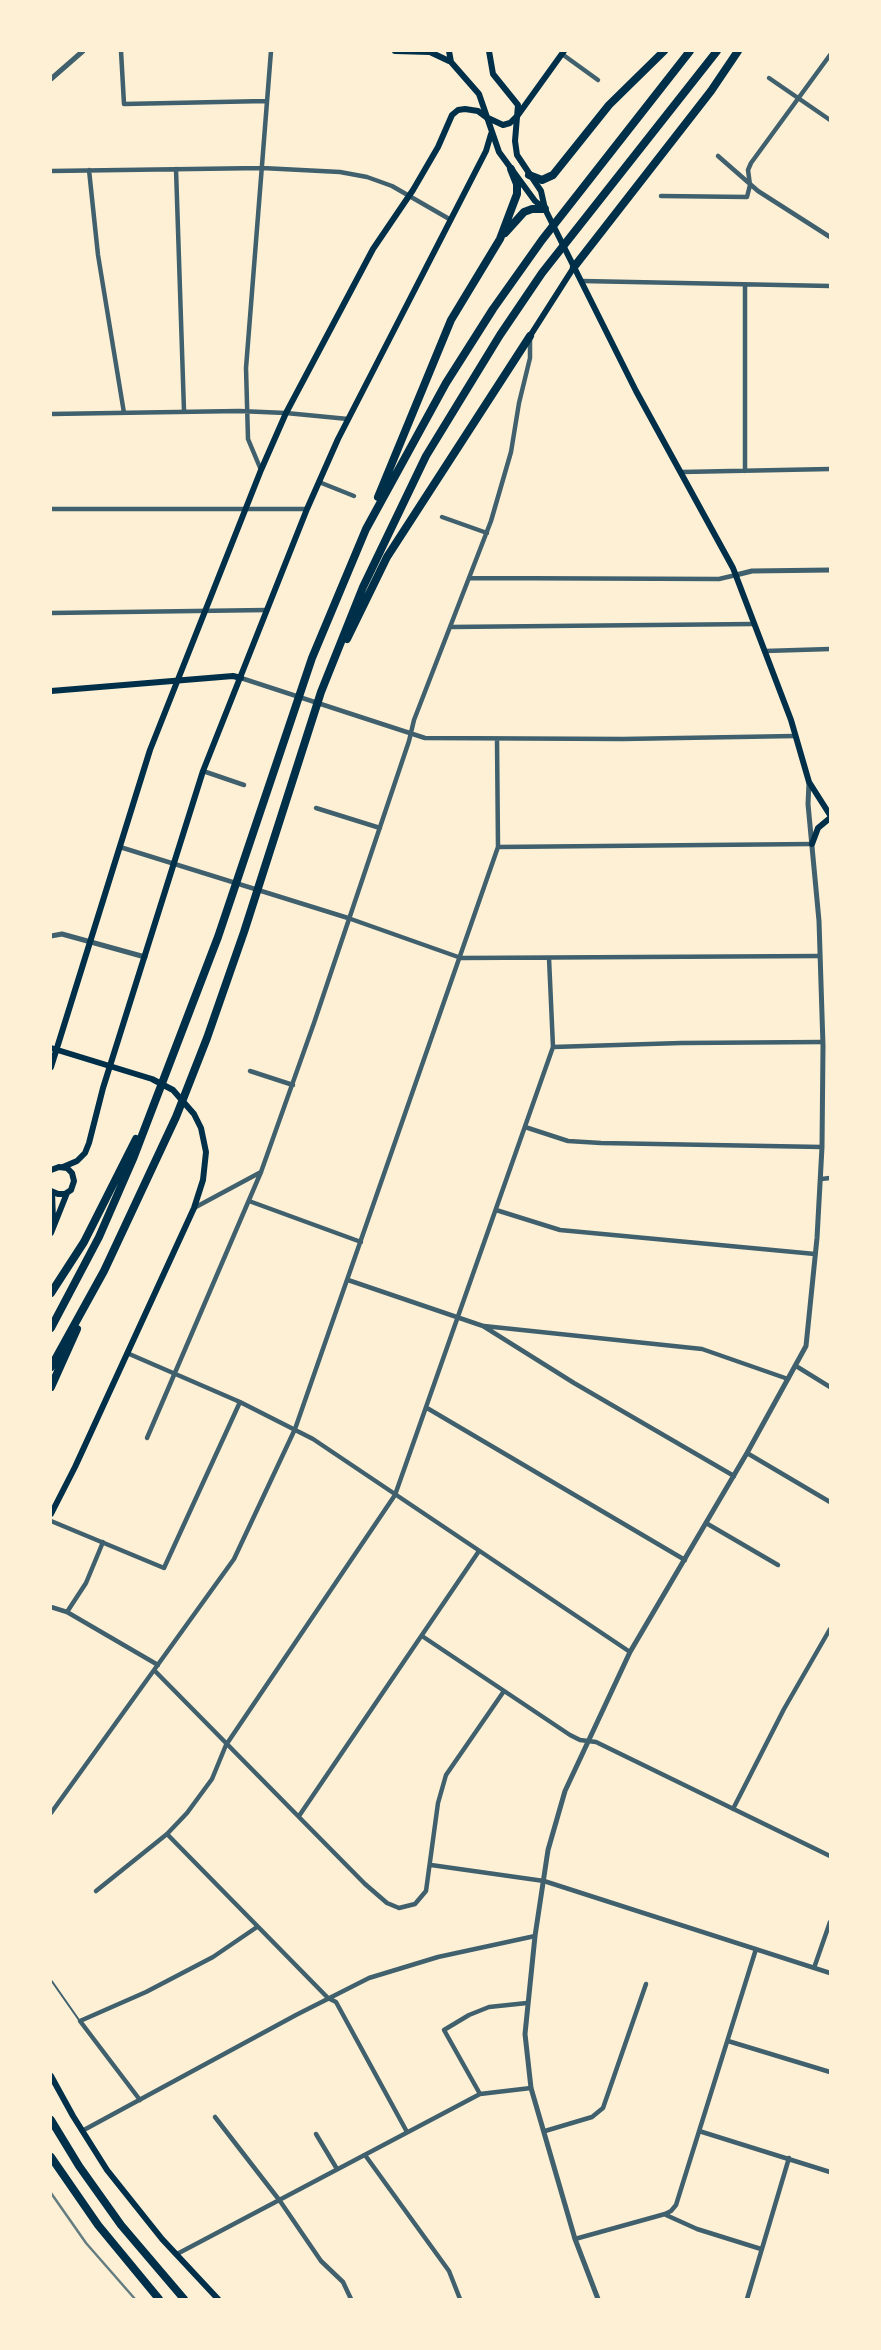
<!DOCTYPE html>
<style>
body{margin:0}
#map{position:relative;width:881px;height:2350px;overflow:hidden;background:#fdf0d5;font-family:Rubik,sans-serif}
canvas{display:block}
.frame{position:absolute;inset:0;border:52px solid #fdf0d5;pointer-events:none}
</style>
<div id="map">
<canvas width="881" height="2350"></canvas>
<div class="frame"></div>
</div>
<script>
const context = document.querySelector('canvas').getContext('2d');
context.lineJoin = 'round';
const toPath = rows => new Path2D(rows.map(r => 'M' + r).join(''));
function stroke(path, color, width, dash) { context.strokeStyle = color; context.lineWidth = width; context.lineCap = dash ? 'butt' : 'round'; context.setLineDash(dash || []); context.stroke(path); }
stroke(toPath([
 [51,1980,79,2020]
]), '#3f606c', 2);
stroke(toPath([
 [121,51,124,104,266,101],
 [562,54,598,80],
 [769,78,830,120],
 [718,156,758,191,830,237],
 [176,169,184,411],
 [89,170,98,255,124,413],
 [51,171,262,168,340,172,367,177,392,186,451,220],
 [661,196,747,197,750,185,748,170,751,163,830,55],
 [582,281,830,286],
 [51,414,239,411,286,413,348,419],
 [261,470,248,439,246,368,271,51],
 [745,471,745,285],
 [682,472,830,469],
 [319,482,354,496],
 [51,509,307,509],
 [442,517,487,533],
 [470,578,719,579,736,575],
 [51,613,267,610],
 [450,627,754,624],
 [765,651,830,649],
 [241,678,425,738,623,739,795,736],
 [203,771,244,785],
 [316,808,380,828],
 [120,847,348,918,461,958,820,956],
 [498,847,812,844],
 [553,1047,681,1043,823,1042],
 [250,1071,293,1085],
 [525,1127,568,1141,601,1143,822,1147],
 [821,1179,830,1178],
 [249,1201,361,1242],
 [194,1208,261,1172],
 [496,1210,560,1230,815,1254],
 [348,1280,483,1326,574,1383,734,1476],
 [484,1326,702,1349,788,1379],
 [127,1353,240,1402,313,1439,630,1652],
 [796,1366,830,1387],
 [427,1408,685,1560],
 [147,1438,261,1172,314,1023,409,741,414,720,491,521,511,452,519,403,530,358,530,338],
 [747,1453,830,1502],
 [51,1521,164,1568,240,1402],
 [706,1523,778,1565],
 [51,1607,67,1612,158,1665],
 [67,1612,86,1583,103,1542],
 [422,1636,570,1735,580,1740,596,1742,830,1856],
 [154,1670,365,1884,387,1903,399,1908,415,1904,426,1891,438,1803,446,1775,504,1691],
 [733,1809,784,1709,830,1629],
 [51,1813,234,1559,295,1429,498,847,497,739],
 [299,1816,479,1551],
 [167,1834,328,1998,336,2002,407,2132],
 [431,1865,544,1881,830,1973],
 [96,1891,167,1834,187,1813,212,1779,226,1745,395,1495,553,1047,549,958],
 [814,1968,830,1922],
 [728,2041,830,2072],
 [480,2094,444,2030,469,2015,489,2007,527,2003],
 [140,2100,80,2021,146,1992,213,1957,257,1927],
 [215,2117,280,2201,321,2261,343,2282,351,2299],
 [82,2131,296,2015,369,1978,438,1957,535,1936],
 [545,2131,592,2117,603,2108,646,1984],
 [699,2131,830,2172],
 [316,2134,337,2169],
 [365,2155,449,2271,460,2299],
 [666,2215,697,2229,761,2249],
 [575,2239,665,2214,671,2211,676,2205,756,1949],
 [177,2254,480,2094,531,2088],
 [747,2299,789,2158]
]), '#3f606c', 4.5);
stroke(toPath([
 [51,79,83,51],
 [736,575,752,571,830,570],
 [51,936,62,934,145,957],
 [598,2299,575,2239,531,2088,525,2034,535,1936,548,1850,565,1791,630,1652,747,1453,806,1346,817,1238,822,1147,823,1046,819,921,808,804,809,782]
]), '#3f606c', 5);
stroke(toPath([
 [518,115,564,51],
 [574,267,636,391,733,568,791,720,809,782,830,815],
 [51,691,233,676,241,678],
 [812,844,818,828,830,818],
 [51,1048,152,1079,173,1090,194,1114,201,1128,206,1152,203,1180,194,1208,75,1467,51,1514],
 [51,1067,150,750,261,470,286,413,373,249,413,190,438,147,452,115,458,110,465,109,478,111,486,117],
 [63,1167,77,1161,85,1153,89,1143,103,1088,203,771,307,509,338,439,486,151,491,134],
 [51,1170,59,1167,67,1168,72,1173,74,1181,71,1190,65,1194,58,1194,51,1191],
 [52,1192,53,1220],
 [51,1233,67,1193],
 [51,2076,73,2116,107,2170,162,2239,218,2299]
]), '#003049', 6);
stroke(toPath([
 [395,51,430,52,449,61],
 [449,51,451,62,479,94,499,152,535,201,545,209],
 [489,51,493,74,518,105,515,141,517,155,541,191,545,209,574,267,530,336],
 [488,118,503,125,510,123,517,116]
]), '#003049', 6);
stroke(toPath([
 [529,175,542,180,553,175,609,105,664,51],
 [505,233,524,212,532,209,545,209],
 [574,267,711,91,738,51],
 [378,497,451,320,500,239,517,194,517,184,511,169],
 [347,639,387,557,530,336],
 [51,1293,84,1242,136,1139],
 [51,1328,99,1237,133,1159,218,937,312,658,366,529,446,383,493,309,542,240,690,51],
 [51,1367,104,1271,176,1117,207,1038,244,932,321,692,363,587,426,456,500,335,542,273,717,51],
 [51,1387,77,1329],
 [51,2120,79,2166,121,2225,184,2299],
 [51,2157,98,2225,159,2299]
]), '#003049', 8);
stroke(toPath([
 [51,2193,86,2243,135,2299]
]), '#657d81', 2.5);
</script>
